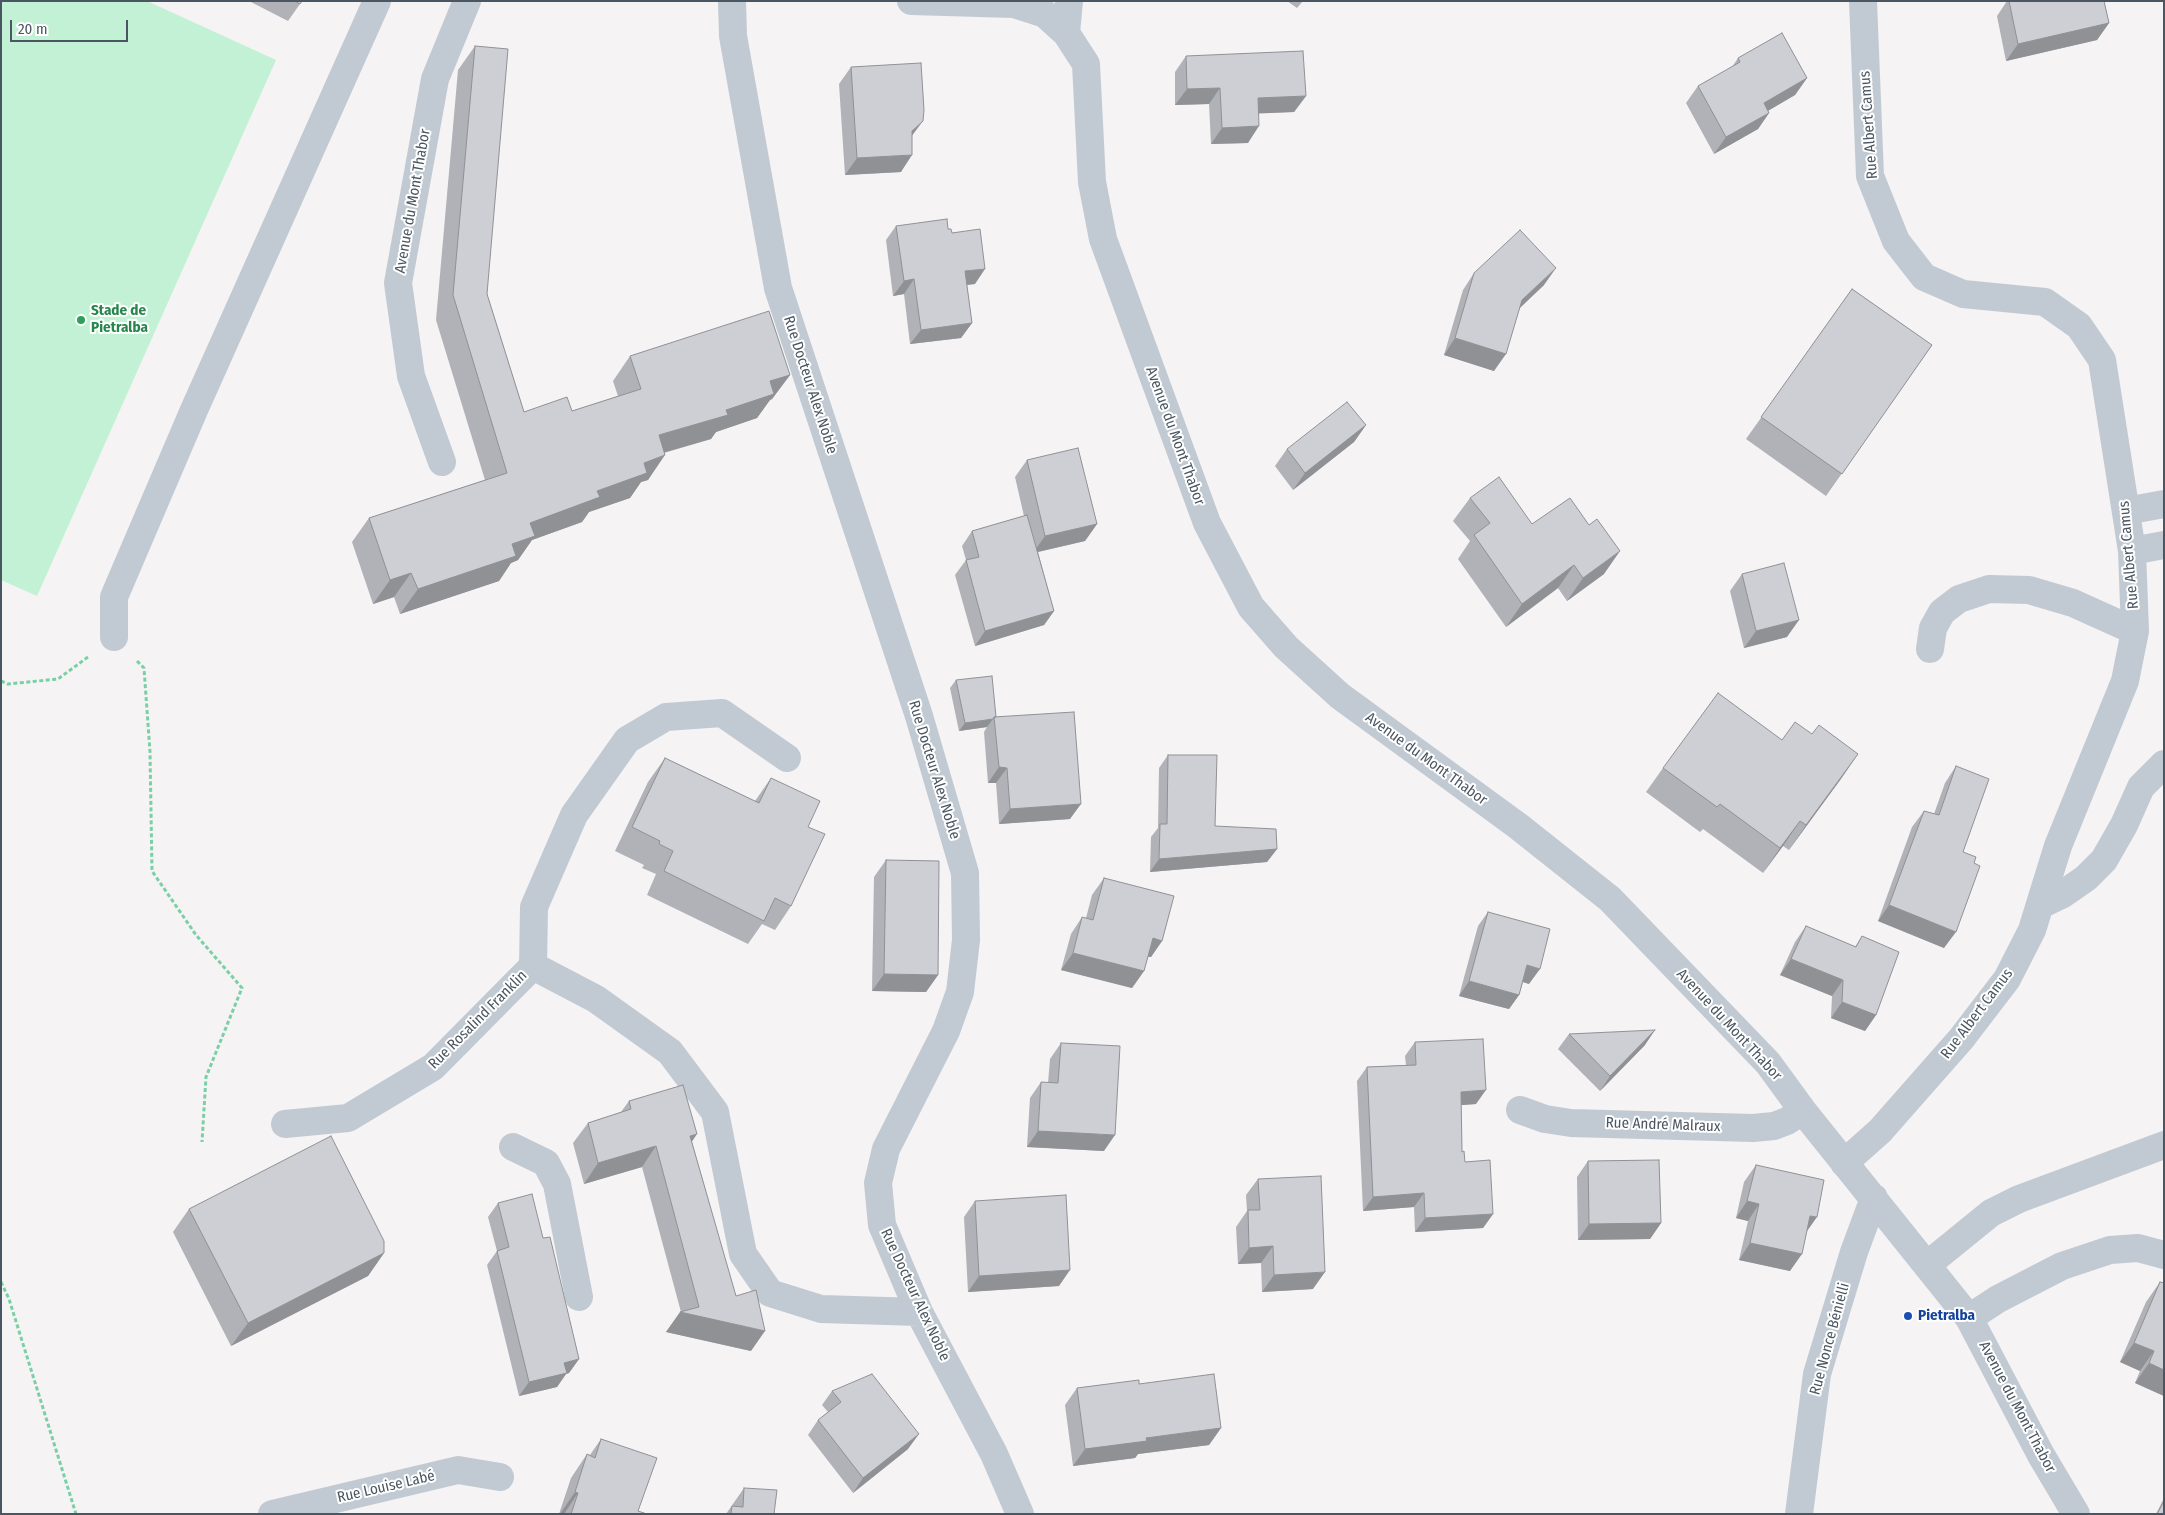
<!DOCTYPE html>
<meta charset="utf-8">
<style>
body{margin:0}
#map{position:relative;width:2165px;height:1515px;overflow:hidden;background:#f5f3f3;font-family:"Fira Sans Condensed",sans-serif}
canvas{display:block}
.frame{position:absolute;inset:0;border:2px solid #4a5661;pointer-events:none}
.scale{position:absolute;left:10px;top:20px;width:118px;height:22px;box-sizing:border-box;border:2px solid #4a5661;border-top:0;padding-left:6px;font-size:15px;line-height:18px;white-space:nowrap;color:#4a5661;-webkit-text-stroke:4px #fff;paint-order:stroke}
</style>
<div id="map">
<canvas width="2165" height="1515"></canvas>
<div class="frame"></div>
<div class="scale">20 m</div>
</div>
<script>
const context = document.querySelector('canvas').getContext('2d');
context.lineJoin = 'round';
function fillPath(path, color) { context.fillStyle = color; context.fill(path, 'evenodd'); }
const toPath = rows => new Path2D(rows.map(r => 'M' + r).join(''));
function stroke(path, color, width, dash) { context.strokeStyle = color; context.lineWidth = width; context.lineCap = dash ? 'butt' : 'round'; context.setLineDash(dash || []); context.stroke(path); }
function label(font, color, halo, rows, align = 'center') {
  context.font = font + ' "Fira Sans Condensed",sans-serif'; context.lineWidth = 4; context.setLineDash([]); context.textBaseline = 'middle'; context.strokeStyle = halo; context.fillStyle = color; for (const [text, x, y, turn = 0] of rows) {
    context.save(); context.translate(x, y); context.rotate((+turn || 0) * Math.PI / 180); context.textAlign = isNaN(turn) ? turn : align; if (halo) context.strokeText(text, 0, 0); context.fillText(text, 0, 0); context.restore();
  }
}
fillPath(toPath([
 [1,1,147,1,276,60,37,596,1,580]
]), '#c3f1d5');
stroke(toPath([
 [137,661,144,668,150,752,152,871,196,935,242,988,206,1077,202,1142],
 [1,681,8,684,58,679,88,657],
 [1,1282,9,1299,76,1514]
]), '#7ad0a6', 3, [4, 2.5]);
stroke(toPath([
 [732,1,733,36,778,288,919,716,965,873,966,940,960,992,946,1031,886,1149,878,1183,882,1225,919,1312,994,1454,1020,1514],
 [911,1,1014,4,1045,14,1066,33,1086,64,1092,182,1103,239,1207,523,1251,607,1286,647,1340,696,1518,826,1610,899,1768,1063,1803,1111,1969,1318,2041,1455,2076,1514],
 [1066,33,1069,1],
 [442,462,411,376,398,283,435,79,467,1],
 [2126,511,2164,504],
 [2132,551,2164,545],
 [114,637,114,597,194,410,377,1],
 [1930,649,1933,628,1942,612,1959,599,1989,589,2029,590,2073,603,2135,631],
 [787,758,722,713,666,717,627,740,574,815,534,907,533,966,596,999,670,1052,715,1112,743,1254,770,1293,821,1309,919,1312],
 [2040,905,2063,894,2086,878,2104,860,2124,825,2141,787,2164,764],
 [1520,1110,1545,1119,1571,1123,1753,1128,1774,1126,1787,1121,1803,1111],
 [285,1124,348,1118,433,1067,533,966],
 [513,1147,546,1163,557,1184,579,1297],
 [1844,1163,1880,1131,1961,1039,2007,979,2032,930,2058,846,2125,681,2135,631,2132,551,2102,360,2079,326,2045,302,1963,294,1924,277,1896,241,1870,176,1863,1],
 [1927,1265,1991,1213,2019,1199,2164,1145],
 [1969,1318,1998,1299,2062,1266,2110,1250,2138,1248,2164,1255],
 [272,1514,458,1470,500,1477],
 [1799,1514,1817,1374,1854,1252,1874,1198]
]), '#c1cad2', 28);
fillPath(toPath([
 [249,1,302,1,288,21],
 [1287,1,1303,1,1297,8],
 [2007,1,2104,1,2109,23,2097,40,2006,61,1997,16],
 [475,46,487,294,524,412,572,411,618,396,613,381,630,356,790,375,772,399,770,400,757,418,716,432,711,439,664,453,648,480,641,482,630,498,589,512,582,522,532,540,518,560,511,563,499,581,400,614,394,597,373,604,352,542,369,518,485,480,436,320,458,70],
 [1186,56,1306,96,1294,112,1259,113,1248,143,1211,144,1209,104,1175,105,1175,72],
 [1738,58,1807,78,1795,95,1768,111,1769,113,1758,129,1714,154,1686,103,1698,86,1732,67],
 [851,67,912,136,901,172,845,175,839,84],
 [896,226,948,229,975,284,967,285,972,323,961,338,910,344,904,294,893,296,886,240],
 [1474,273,1544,285,1520,308,1494,371,1444,355,1463,290],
 [1852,289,1932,345,1826,496,1746,439],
 [1366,425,1354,442,1293,490,1275,466,1287,449],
 [1027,460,1097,524,1085,541,1038,552,1054,611,1044,625,975,646,955,575,966,560,962,546,972,531,1024,516,1015,477],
 [1470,498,1532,524,1604,574,1567,601,1558,588,1506,627,1458,559,1470,541,1453,521],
 [1742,574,1787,637,1744,648,1730,591],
 [956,680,996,717,1070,819,999,824,996,783,988,783,984,732,987,727,959,731,950,688],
 [1812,734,1858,754,1789,850,1783,846,1763,873,1703,829,1700,832,1646,792,1663,768,1782,740],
 [1168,755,1215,826,1277,849,1267,862,1150,872,1151,837,1158,828,1159,768],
 [665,758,755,801,771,778,808,827,791,906,775,930,762,924,748,944,647,895,656,874,642,868,644,865,615,851,648,782],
 [1956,766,1963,852,1944,948,1878,921,1912,827,1924,811,1934,814,1945,783],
 [886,860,938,975,926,992,872,991,874,877],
 [1104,878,1162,941,1151,957,1148,957,1144,971,1132,988,1061,970,1071,934,1082,917,1086,918,1092,895],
 [1488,912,1529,984,1523,982,1519,995,1509,1009,1459,996,1478,926],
 [1806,926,1855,947,1862,936,1876,1015,1865,1031,1831,1018,1832,996,1780,975,1795,942],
 [1569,1034,1645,1045,1600,1091,1558,1049],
 [1415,1042,1476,1104,1461,1105,1462,1152,1465,1162,1493,1214,1483,1228,1415,1232,1414,1207,1363,1211,1357,1081,1367,1067,1406,1065,1405,1056],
 [1061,1043,1104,1151,1027,1147,1030,1098,1041,1082,1048,1083,1050,1059],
 [629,1101,692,1142,751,1351,666,1332,681,1312,642,1167,584,1184,573,1143,588,1123,621,1112],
 [1588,1161,1661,1223,1650,1239,1578,1240,1577,1177],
 [1756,1165,1806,1232,1790,1271,1739,1260,1748,1221,1736,1218,1744,1182],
 [1258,1179,1313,1289,1262,1292,1261,1263,1238,1264,1236,1227,1247,1211,1246,1195],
 [975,1201,1059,1286,968,1292,964,1217],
 [498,1203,543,1238,579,1359,569,1373,566,1374,557,1387,519,1396,487,1265,497,1251,488,1217],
 [189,1209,384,1253,368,1276,231,1346,173,1232],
 [2160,1282,2164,1396,2135,1383,2140,1371,2120,1362,2146,1302],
 [1139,1384,1221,1428,1209,1445,1138,1454,1135,1458,1073,1466,1065,1405,1077,1388],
 [832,1391,908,1449,853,1493,808,1435,818,1420,828,1412,822,1405],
 [601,1439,638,1511,647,1514,559,1514,571,1478,587,1454,590,1455],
 [744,1488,774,1514,726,1514],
 [2164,1498,2164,1514,2156,1514]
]), '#b0b2b7');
fillPath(toPath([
 [2109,23,2097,40,2006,61,2018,44],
 [1807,78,1795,95,1752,120,1764,103],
 [1220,88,1209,104,1175,105,1187,89],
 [1306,96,1294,112,1247,114,1258,98],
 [1769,113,1758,129,1714,154,1726,137],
 [923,121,911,137,912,131],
 [1259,126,1248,143,1211,144,1222,128],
 [912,155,901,172,845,175,857,158],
 [1556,268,1544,285,1510,317,1522,300],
 [985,269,975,284,955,286,965,271],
 [914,279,904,294,893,296,904,281],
 [972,323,961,338,910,344,921,330],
 [1455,338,1506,354,1494,371,1444,355],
 [790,375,772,399,770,400,757,418,716,432,711,439,641,459,659,435,726,410,770,381],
 [1366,425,1354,442,1293,490,1305,473],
 [665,455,648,480,641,482,630,498,589,512,582,522,532,540,518,560,511,563,499,581,400,614,418,589,512,544,530,523,644,463],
 [1097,524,1085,541,1033,553,1045,536],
 [1620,551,1604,574,1567,601,1583,578],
 [1574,565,1558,588,1506,627,1522,604],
 [411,573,394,597,373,604,390,580],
 [1054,611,1044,625,975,646,985,631],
 [1799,620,1787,637,1744,648,1756,631],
 [993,719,987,727,959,731,965,723],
 [1858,754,1841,779,1789,850,1806,825],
 [999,767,1007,768,996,783,988,783],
 [1081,804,1070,819,999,824,1010,809],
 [1800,821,1783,846,1763,873,1780,848],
 [1277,849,1267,862,1150,872,1159,859],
 [1889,905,1956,932,1944,948,1878,921],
 [1153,938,1162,941,1151,957,1141,955],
 [1073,953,1144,971,1132,988,1061,970],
 [1791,959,1843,980,1832,996,1780,975],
 [1527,965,1540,969,1529,984,1517,980],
 [884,974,938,975,926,992,872,991],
 [1469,981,1519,995,1509,1009,1459,996],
 [1842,1002,1876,1015,1865,1031,1831,1018],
 [1655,1030,1645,1045,1600,1091,1610,1076],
 [1486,1090,1476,1104,1450,1106,1461,1092],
 [1038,1131,1115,1135,1104,1151,1027,1147],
 [697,1134,683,1155,690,1136],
 [656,1146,642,1167,584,1184,598,1163],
 [1424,1193,1414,1207,1363,1211,1373,1197],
 [1747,1201,1759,1204,1748,1221,1736,1218],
 [1493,1214,1483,1228,1415,1232,1425,1218],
 [1810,1216,1817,1217,1805,1234],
 [1661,1223,1650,1239,1578,1240,1589,1224],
 [1750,1243,1802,1254,1790,1271,1739,1260],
 [1273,1246,1261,1263,1238,1264,1249,1248],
 [384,1253,368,1276,231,1346,248,1323],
 [1070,1270,1059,1286,968,1292,979,1276],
 [1325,1272,1313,1289,1262,1292,1274,1275],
 [680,1312,765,1331,751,1351,666,1332],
 [2134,1343,2154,1351,2140,1371,2120,1362],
 [579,1359,569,1373,566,1374,557,1387,519,1396,529,1382,564,1363],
 [2149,1363,2164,1370,2164,1396,2135,1383],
 [1221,1428,1209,1445,1138,1454,1135,1458,1073,1466,1085,1449,1146,1438],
 [919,1434,908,1449,853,1493,863,1478],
 [575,1492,578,1493,564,1514,560,1514]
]), '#909195');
const building = toPath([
 [295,1,302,1,300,4,295,1],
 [2009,1,2104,1,2109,23,2018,44,2009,1],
 [1782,33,1807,78,1764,103,1769,113,1726,137,1698,86,1740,62,1738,58,1782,33],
 [475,46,508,49,487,294,524,412,567,397,572,411,641,389,630,356,769,311,790,375,770,381,774,394,726,410,728,415,659,435,665,455,644,463,647,473,597,491,600,497,530,523,535,536,512,544,516,556,418,589,411,573,390,580,369,518,507,473,453,295,475,46],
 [1303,51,1306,96,1258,98,1259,126,1222,128,1220,88,1187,89,1186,56,1303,51],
 [921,63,924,110,923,121,912,131,912,155,857,158,851,67,921,63],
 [947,219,948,229,951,229,952,233,980,229,985,269,965,271,972,323,921,330,914,279,904,281,896,226,947,219],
 [1520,230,1556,268,1522,300,1506,354,1455,338,1474,273,1520,230],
 [1852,289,1932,345,1842,474,1761,417,1852,289],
 [1347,402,1366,425,1305,473,1287,449,1347,402],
 [1078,448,1097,524,1045,536,1027,460,1078,448],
 [1499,477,1532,524,1570,498,1589,525,1597,519,1620,551,1583,578,1574,565,1522,604,1474,535,1490,523,1470,498,1499,477],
 [1027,515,1054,611,985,631,966,560,979,557,972,531,1027,515],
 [1784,563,1799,620,1756,631,1742,574,1784,563],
 [992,676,996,717,994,717,993,719,965,723,956,680,992,676],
 [1718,693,1782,740,1795,722,1812,734,1819,725,1858,754,1806,825,1800,821,1780,848,1720,804,1717,807,1663,768,1718,693],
 [1074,712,1081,804,1010,809,1007,768,999,767,994,717,1074,712],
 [1168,755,1217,755,1215,826,1276,829,1277,849,1159,859,1160,824,1167,824,1168,755],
 [665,758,759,803,771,778,820,801,808,827,825,834,791,906,775,898,764,921,664,871,673,851,659,844,660,841,632,827,665,758],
 [1956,766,1989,779,1963,852,1976,857,1974,863,1980,866,1956,932,1889,905,1924,811,1939,815,1956,766],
 [886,860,939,861,938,975,884,974,886,860],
 [1104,878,1174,896,1162,941,1153,938,1144,971,1073,953,1082,917,1093,920,1104,878],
 [1488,912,1550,929,1540,969,1527,965,1519,995,1469,981,1488,912],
 [1806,926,1856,947,1862,936,1899,952,1876,1015,1842,1002,1843,980,1791,959,1806,926],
 [1655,1030,1610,1076,1569,1034,1655,1030],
 [1483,1039,1486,1090,1461,1092,1462,1152,1464,1151,1465,1162,1490,1160,1493,1214,1425,1218,1424,1193,1373,1197,1367,1067,1416,1065,1415,1042,1483,1039],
 [1061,1043,1120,1046,1115,1135,1038,1131,1041,1082,1058,1083,1061,1043],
 [683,1085,697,1134,690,1136,736,1296,756,1290,765,1331,680,1312,699,1307,656,1146,598,1163,588,1123,631,1109,629,1101,683,1085],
 [331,1136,384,1241,384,1253,248,1323,189,1209,331,1136],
 [1659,1160,1661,1223,1589,1224,1588,1161,1659,1160],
 [1756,1165,1824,1180,1817,1217,1810,1216,1802,1254,1750,1243,1759,1204,1747,1201,1756,1165],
 [1321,1176,1325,1272,1274,1275,1273,1246,1249,1248,1248,1210,1260,1210,1258,1179,1321,1176],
 [532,1194,543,1238,550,1237,579,1359,564,1363,567,1373,529,1382,497,1251,509,1247,498,1203,532,1194],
 [1066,1195,1070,1270,979,1276,975,1201,1066,1195],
 [2160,1282,2164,1283,2164,1370,2149,1363,2154,1351,2134,1343,2160,1282],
 [872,1374,919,1434,863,1478,818,1420,841,1402,832,1391,872,1374],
 [1214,1374,1221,1428,1146,1438,1147,1441,1085,1449,1077,1388,1139,1380,1139,1384,1214,1374],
 [601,1439,657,1458,638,1511,647,1514,571,1514,578,1493,575,1492,587,1454,595,1458,601,1439],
 [744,1488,777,1490,774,1514,731,1514,732,1506,743,1507,744,1488],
 [2164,1501,2164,1514,2157,1514,2164,1501]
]);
fillPath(building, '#cdcfd5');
stroke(building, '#909195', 1);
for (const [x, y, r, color] of [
 [81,320,5,"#2e9e5b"],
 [1908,1316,5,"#1a4fb4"]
]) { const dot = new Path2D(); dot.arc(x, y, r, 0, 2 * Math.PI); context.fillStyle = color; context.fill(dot); stroke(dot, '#fff', 2); }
label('15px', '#4a5661', '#fff', [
 ["Rue Albert Camus",1869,125,-94],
 ["Avenue du Mont Thabor",413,201,-80],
 ["Rue Docteur Alex Noble",810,385,72],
 ["Avenue du Mont Thabor",1175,436,70],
 ["Rue Albert Camus",2129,555,-95],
 ["Avenue du Mont Thabor",1426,759,36],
 ["Rue Docteur Alex Noble",934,770,73],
 ["Rue Albert Camus",1977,1014,-53],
 ["Rue Rosalind Franklin",478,1020,-45],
 ["Avenue du Mont Thabor",1729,1025,47],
 ["Rue André Malraux",1663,1125,2],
 ["Rue Docteur Alex Noble",915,1295,65],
 ["Rue Nonce Bénielli",1830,1339,-75],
 ["Avenue du Mont Thabor",2017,1407,62],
 ["Rue Louise Labé",386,1487,-13]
]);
label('bold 15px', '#27864d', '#fff', [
 ["Stade de",91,311],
 ["Pietralba",91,328]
], 'left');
label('bold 15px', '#164399', '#fff', [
 ["Pietralba",1918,1316]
], 'left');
</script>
